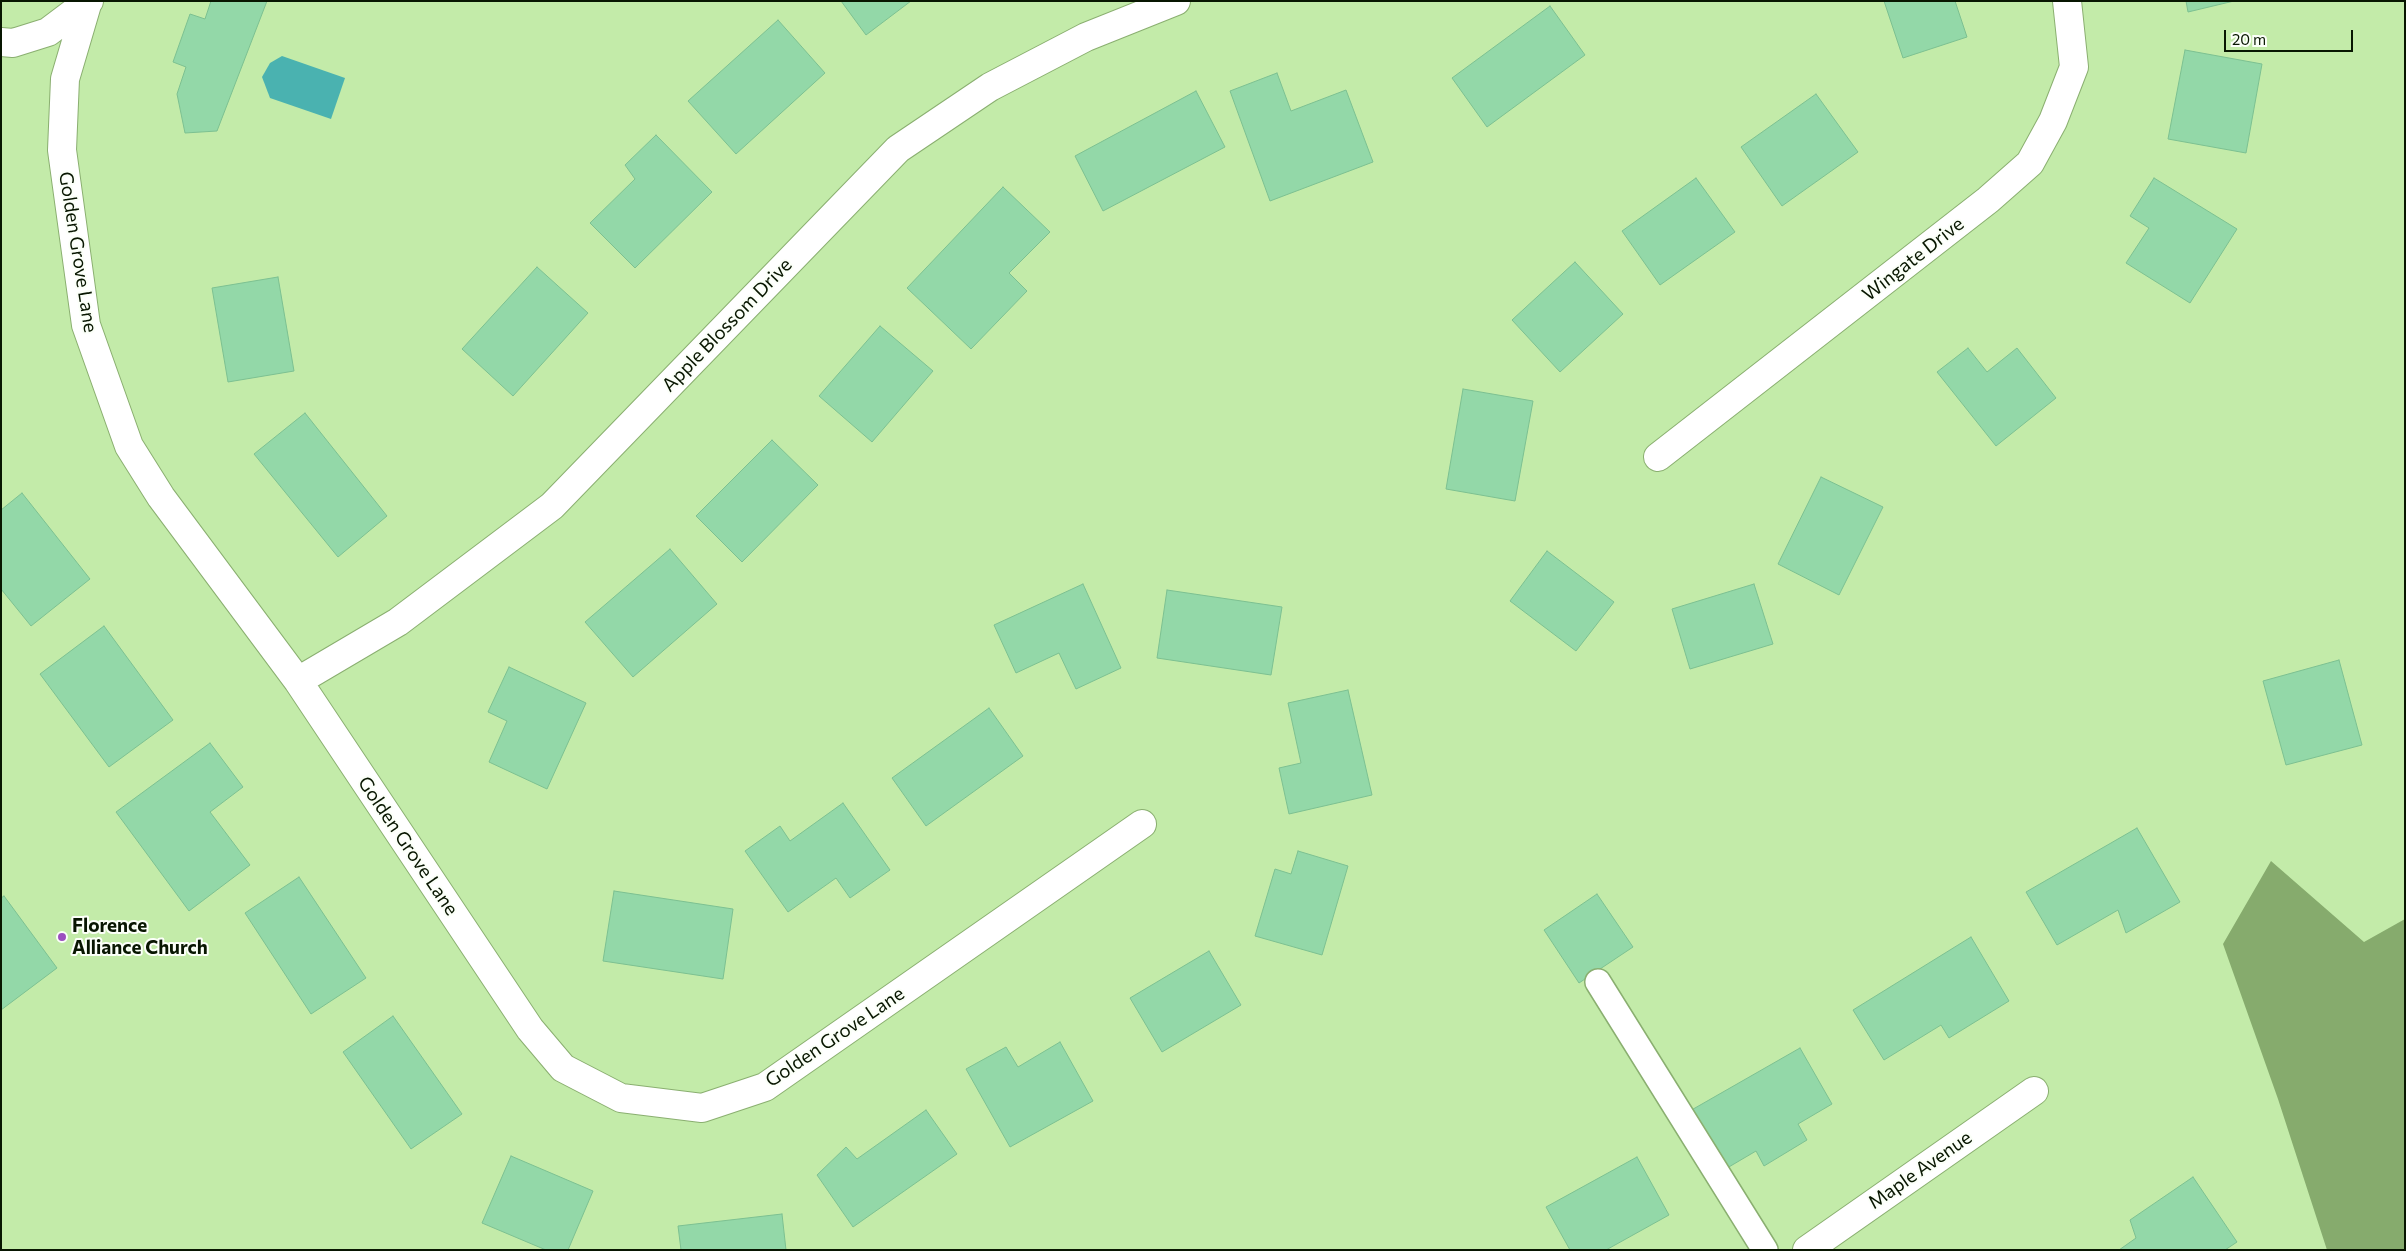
<!DOCTYPE html>
<style>
body{margin:0}
#map{position:relative;width:2406px;height:1251px;overflow:hidden;background:#c3eba9;font-family:Commissioner,sans-serif}
canvas{display:block}
.frame{position:absolute;inset:0;border:2px solid #081601;pointer-events:none}
.scale{position:absolute;left:2224px;top:30px;width:129px;height:22px;box-sizing:border-box;border:2px solid #081601;border-top:0;padding-left:6px;font-size:15px;line-height:18px;white-space:nowrap;color:#081601;-webkit-text-stroke:4px #fbfff8;paint-order:stroke}
</style>
<div id="map">
<canvas width="2406" height="1251"></canvas>
<div class="frame"></div>
<div class="scale">20 m</div>
</div>
<script>
const context = document.querySelector('canvas').getContext('2d');
context.lineJoin = 'round';
function fillPath(path, color) { context.fillStyle = color; context.fill(path, 'evenodd'); }
const toPath = rows => new Path2D(rows.map(r => 'M' + r).join(''));
function stroke(path, color, width, dash) { context.strokeStyle = color; context.lineWidth = width; context.lineCap = dash ? 'butt' : 'round'; context.setLineDash(dash || []); context.stroke(path); }
function label(font, color, halo, rows, align = 'center') {
  context.font = font + ' Commissioner,sans-serif'; context.lineWidth = 4; context.setLineDash([]); context.textBaseline = 'middle'; context.strokeStyle = halo; context.fillStyle = color; for (const [text, x, y, turn = 0] of rows) {
    context.save(); context.translate(x, y); context.rotate((+turn || 0) * Math.PI / 180); context.textAlign = isNaN(turn) ? turn : align; if (halo) context.strokeText(text, 0, 0); context.fillText(text, 0, 0); context.restore();
  }
}
fillPath(toPath([
 [2271,861,2364,942,2405,919,2405,1250,2327,1250,2278,1099,2223,944]
]), '#86ab6d');
fillPath(toPath([
 [282,56,345,78,331,119,270,98,262,77,270,63]
]), '#4ab2b0');
const building = toPath([
 [211,1,267,1,217,131,185,133,177,94,186,67,173,62,190,14,205,19,211,1],
 [841,1,911,1,866,35,841,1],
 [1884,1,1955,1,1967,37,1903,58,1884,1],
 [2186,1,2234,1,2188,12,2186,1],
 [1550,6,1585,55,1487,127,1452,78,1550,6],
 [778,20,825,73,736,154,688,101,778,20],
 [2185,50,2262,64,2246,153,2168,139,2185,50],
 [1277,73,1291,111,1346,90,1373,162,1270,201,1230,91,1277,73],
 [1196,91,1225,147,1103,211,1075,156,1196,91],
 [1816,94,1858,152,1782,206,1741,147,1816,94],
 [656,135,712,192,635,268,590,223,635,179,625,165,656,135],
 [1696,178,1735,232,1660,285,1622,231,1696,178],
 [2154,178,2237,229,2190,303,2126,263,2149,228,2130,216,2154,178],
 [1003,187,1050,232,1009,273,1027,291,971,349,907,288,1003,187],
 [1575,262,1623,314,1560,372,1512,320,1575,262],
 [537,267,588,313,513,396,462,349,537,267],
 [278,277,294,371,228,382,212,288,278,277],
 [880,326,933,371,872,442,819,396,880,326],
 [1968,348,1987,372,2017,348,2056,398,1996,446,1937,372,1968,348],
 [1463,389,1533,401,1515,501,1446,489,1463,389],
 [305,413,387,516,338,557,254,454,305,413],
 [772,440,818,485,742,562,696,516,772,440],
 [1821,477,1883,507,1839,595,1778,564,1821,477],
 [22,493,90,579,31,626,1,589,1,510,22,493],
 [670,549,717,604,633,677,585,622,670,549],
 [1547,551,1614,602,1576,651,1510,601,1547,551],
 [1083,584,1121,668,1076,689,1059,653,1016,673,994,625,1083,584],
 [1754,584,1773,644,1690,669,1672,609,1754,584],
 [1167,590,1282,607,1271,675,1157,658,1167,590],
 [104,626,173,720,109,767,40,674,104,626],
 [2339,660,2362,745,2286,765,2263,681,2339,660],
 [509,667,586,703,547,789,489,762,507,721,488,712,509,667],
 [1348,690,1372,795,1289,814,1279,768,1301,763,1288,703,1348,690],
 [989,708,1023,756,926,826,892,778,989,708],
 [210,743,243,787,210,812,250,865,189,911,116,812,210,743],
 [843,803,890,870,850,898,836,878,788,912,745,851,780,826,790,841,843,803],
 [2137,828,2180,902,2126,933,2118,910,2057,945,2026,892,2137,828],
 [1298,851,1348,866,1322,955,1255,936,1275,869,1291,874,1298,851],
 [299,877,366,978,311,1014,245,913,299,877],
 [614,891,733,909,723,979,603,961,614,891],
 [1597,894,1633,947,1579,983,1544,930,1597,894],
 [4,896,57,968,1,1010,1,898,4,896],
 [1971,937,2009,1001,1949,1038,1941,1025,1884,1060,1853,1010,1971,937],
 [1209,951,1241,1005,1162,1052,1130,998,1209,951],
 [393,1016,462,1114,411,1149,343,1052,393,1016],
 [1060,1042,1093,1101,1010,1147,966,1069,1006,1047,1018,1067,1060,1042],
 [1800,1048,1832,1104,1798,1124,1807,1140,1764,1166,1756,1151,1722,1171,1688,1112,1800,1048],
 [926,1110,957,1154,853,1227,817,1175,846,1147,857,1159,926,1110],
 [511,1156,593,1191,568,1250,546,1250,482,1223,511,1156],
 [1637,1157,1669,1215,1606,1250,1570,1250,1546,1207,1637,1157],
 [2193,1177,2237,1242,2225,1250,2119,1250,2136,1238,2130,1220,2193,1177],
 [782,1214,786,1250,681,1250,678,1226,782,1214]
]);
fillPath(building, '#93d8a8');
stroke(building, '#7cc091', 1);
const lane = toPath([
 [1598,982,1765,1250]
]);
const street = toPath([
 [88,1,65,79,62,150,86,325,129,446,161,497,298,681,530,1029,563,1068,621,1098,702,1108,765,1087,1142,824],
 [1,42,13,43,48,32,89,1],
 [1658,457,1988,200,2030,163,2053,121,2074,67,2067,1],
 [298,681,398,622,552,506,898,149,990,87,1086,37,1176,1],
 [1807,1250,2034,1091]
]);
stroke(lane, '#8aaf70', 28);
stroke(street, '#8aaf70', 30);
stroke(lane, '#fff', 25);
stroke(street, '#fff', 28);
for (const [x, y, r, color] of [
 [62,937,5,"#9b4ebf"]
]) { const dot = new Path2D(); dot.arc(x, y, r, 0, 2 * Math.PI); context.fillStyle = color; context.fill(dot); stroke(dot, '#fbfff8', 2); }
label('19px', '#081601', '#fbfff8', [
 ["Golden Grove Lane",78,252,81],
 ["Wingate Drive",1913,259,-38],
 ["Apple Blossom Drive",727,325,-46],
 ["Golden Grove Lane",408,846,56],
 ["Golden Grove Lane",835,1037,-34],
 ["Maple Avenue",1920,1170,-35]
]);
label('bold 19px', '#081601', '#fbfff8', [
 ["Florence",72,926],
 ["Alliance Church",72,948]
], 'left');
</script>
